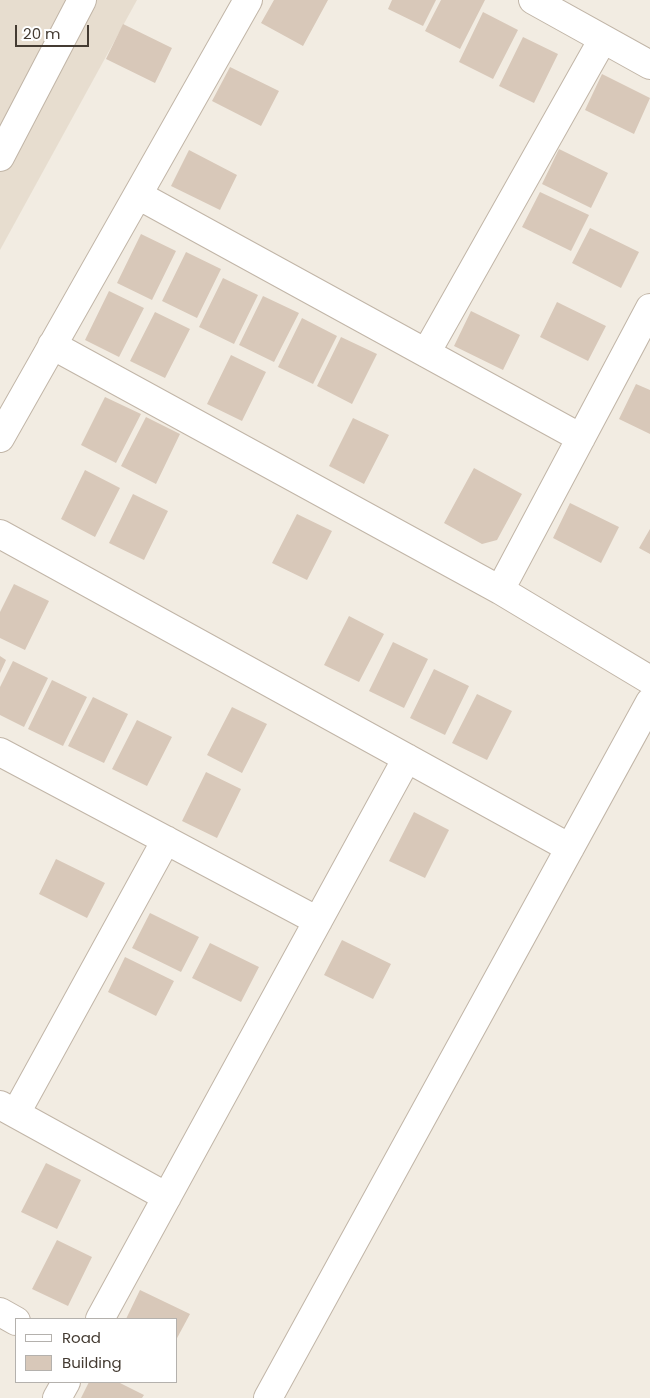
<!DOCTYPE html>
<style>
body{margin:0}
#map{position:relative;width:650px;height:1398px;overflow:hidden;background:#f2ece2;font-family:Poppins,sans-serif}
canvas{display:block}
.legend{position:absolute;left:15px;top:1318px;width:162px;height:65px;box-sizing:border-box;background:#fff;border:1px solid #b4b1ad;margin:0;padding:6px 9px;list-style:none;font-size:15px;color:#443b32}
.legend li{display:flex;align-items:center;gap:10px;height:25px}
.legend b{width:25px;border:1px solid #b4b1ad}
.scale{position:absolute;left:15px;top:25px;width:74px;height:22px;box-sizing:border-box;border:2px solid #443b32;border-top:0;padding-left:6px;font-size:15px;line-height:18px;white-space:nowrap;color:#443b32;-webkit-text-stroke:4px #fff;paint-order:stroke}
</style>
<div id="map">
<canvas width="650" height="1398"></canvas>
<ul class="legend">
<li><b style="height:6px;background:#fff"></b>Road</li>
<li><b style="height:14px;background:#d8c8b9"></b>Building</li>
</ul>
<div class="scale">20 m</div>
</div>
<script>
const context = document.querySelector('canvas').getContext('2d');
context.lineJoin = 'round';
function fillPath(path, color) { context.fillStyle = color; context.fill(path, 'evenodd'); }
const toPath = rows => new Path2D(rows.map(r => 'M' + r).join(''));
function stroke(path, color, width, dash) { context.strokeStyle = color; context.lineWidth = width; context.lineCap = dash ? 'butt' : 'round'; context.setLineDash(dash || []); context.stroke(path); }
fillPath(toPath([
 [0,0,137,0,0,250]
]), '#e7ddcf');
fillPath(toPath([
 [274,0,328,0,303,46,261,23],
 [392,0,436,0,423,26,388,9],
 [441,0,485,0,460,49,425,31],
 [483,12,518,30,493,79,459,62],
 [123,24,172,48,155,83,106,59],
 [523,37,558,54,534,103,499,86],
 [230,67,279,91,261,126,212,101],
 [602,74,650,98,634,134,585,110],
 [559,149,608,173,591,208,542,184],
 [189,150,237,175,220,210,171,186],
 [540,192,589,215,571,251,522,227],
 [590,228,639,252,621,288,572,263],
 [141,234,176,251,152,300,117,283],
 [186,252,221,269,197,318,162,301],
 [223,278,258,295,234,344,199,327],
 [109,291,144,308,119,357,85,340],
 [263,296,299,313,274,362,239,345],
 [557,302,606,326,588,361,540,337],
 [471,311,520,335,503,370,454,346],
 [155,312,190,329,165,378,130,361],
 [302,318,337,336,313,384,278,367],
 [341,337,377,354,352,404,317,386],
 [231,355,266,372,242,421,207,404],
 [636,384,650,390,650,434,619,419],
 [105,397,141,414,116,463,81,445],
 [146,417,180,434,156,484,121,466],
 [353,418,389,435,364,484,329,466],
 [474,468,522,494,497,540,482,544,444,523],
 [85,470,120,488,95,537,61,519],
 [133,494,168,511,144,560,109,543],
 [570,503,619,527,601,563,553,538],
 [297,514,332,531,307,580,272,563],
 [650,529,650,554,639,548],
 [14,584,49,601,25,650,0,638,0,612],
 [349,616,384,634,359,682,324,665],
 [393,642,428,659,404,708,369,691],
 [0,656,6,660,0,673],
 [13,661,48,678,24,727,0,715,0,687],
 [434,669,469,686,445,735,410,718],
 [52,680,87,697,63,746,28,729],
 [477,694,512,711,487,760,452,743],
 [93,697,128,714,104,763,68,746],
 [232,707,267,724,242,773,207,755],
 [137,720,172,737,147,786,112,769],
 [206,772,241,789,217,838,182,821],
 [414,812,449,830,425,878,389,861],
 [56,859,105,883,87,918,39,894],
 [150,913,199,937,181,972,132,948],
 [342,940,391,964,373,999,324,975],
 [210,943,259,967,241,1002,192,978],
 [125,957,174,981,156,1016,108,992],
 [46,1163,81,1180,57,1229,21,1212],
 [57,1240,92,1257,68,1306,32,1289],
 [140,1290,190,1314,176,1340,176,1319,126,1319],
 [89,1382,118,1382,144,1395,142,1398,81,1398]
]), '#d8c8b9');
const minor = toPath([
 [533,0,650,65],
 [0,157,82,0],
 [138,195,581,438],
 [52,345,500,590,650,308],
 [426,353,603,39],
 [0,438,248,0],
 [0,534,570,848],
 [500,590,650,680],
 [0,752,318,921],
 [0,1105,167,1197],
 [16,1113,166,840],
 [0,1312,16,1321],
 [100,1319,407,758],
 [57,1398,66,1382],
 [268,1398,650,702]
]);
stroke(minor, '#c1b5a7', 30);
stroke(minor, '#fff', 28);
</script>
